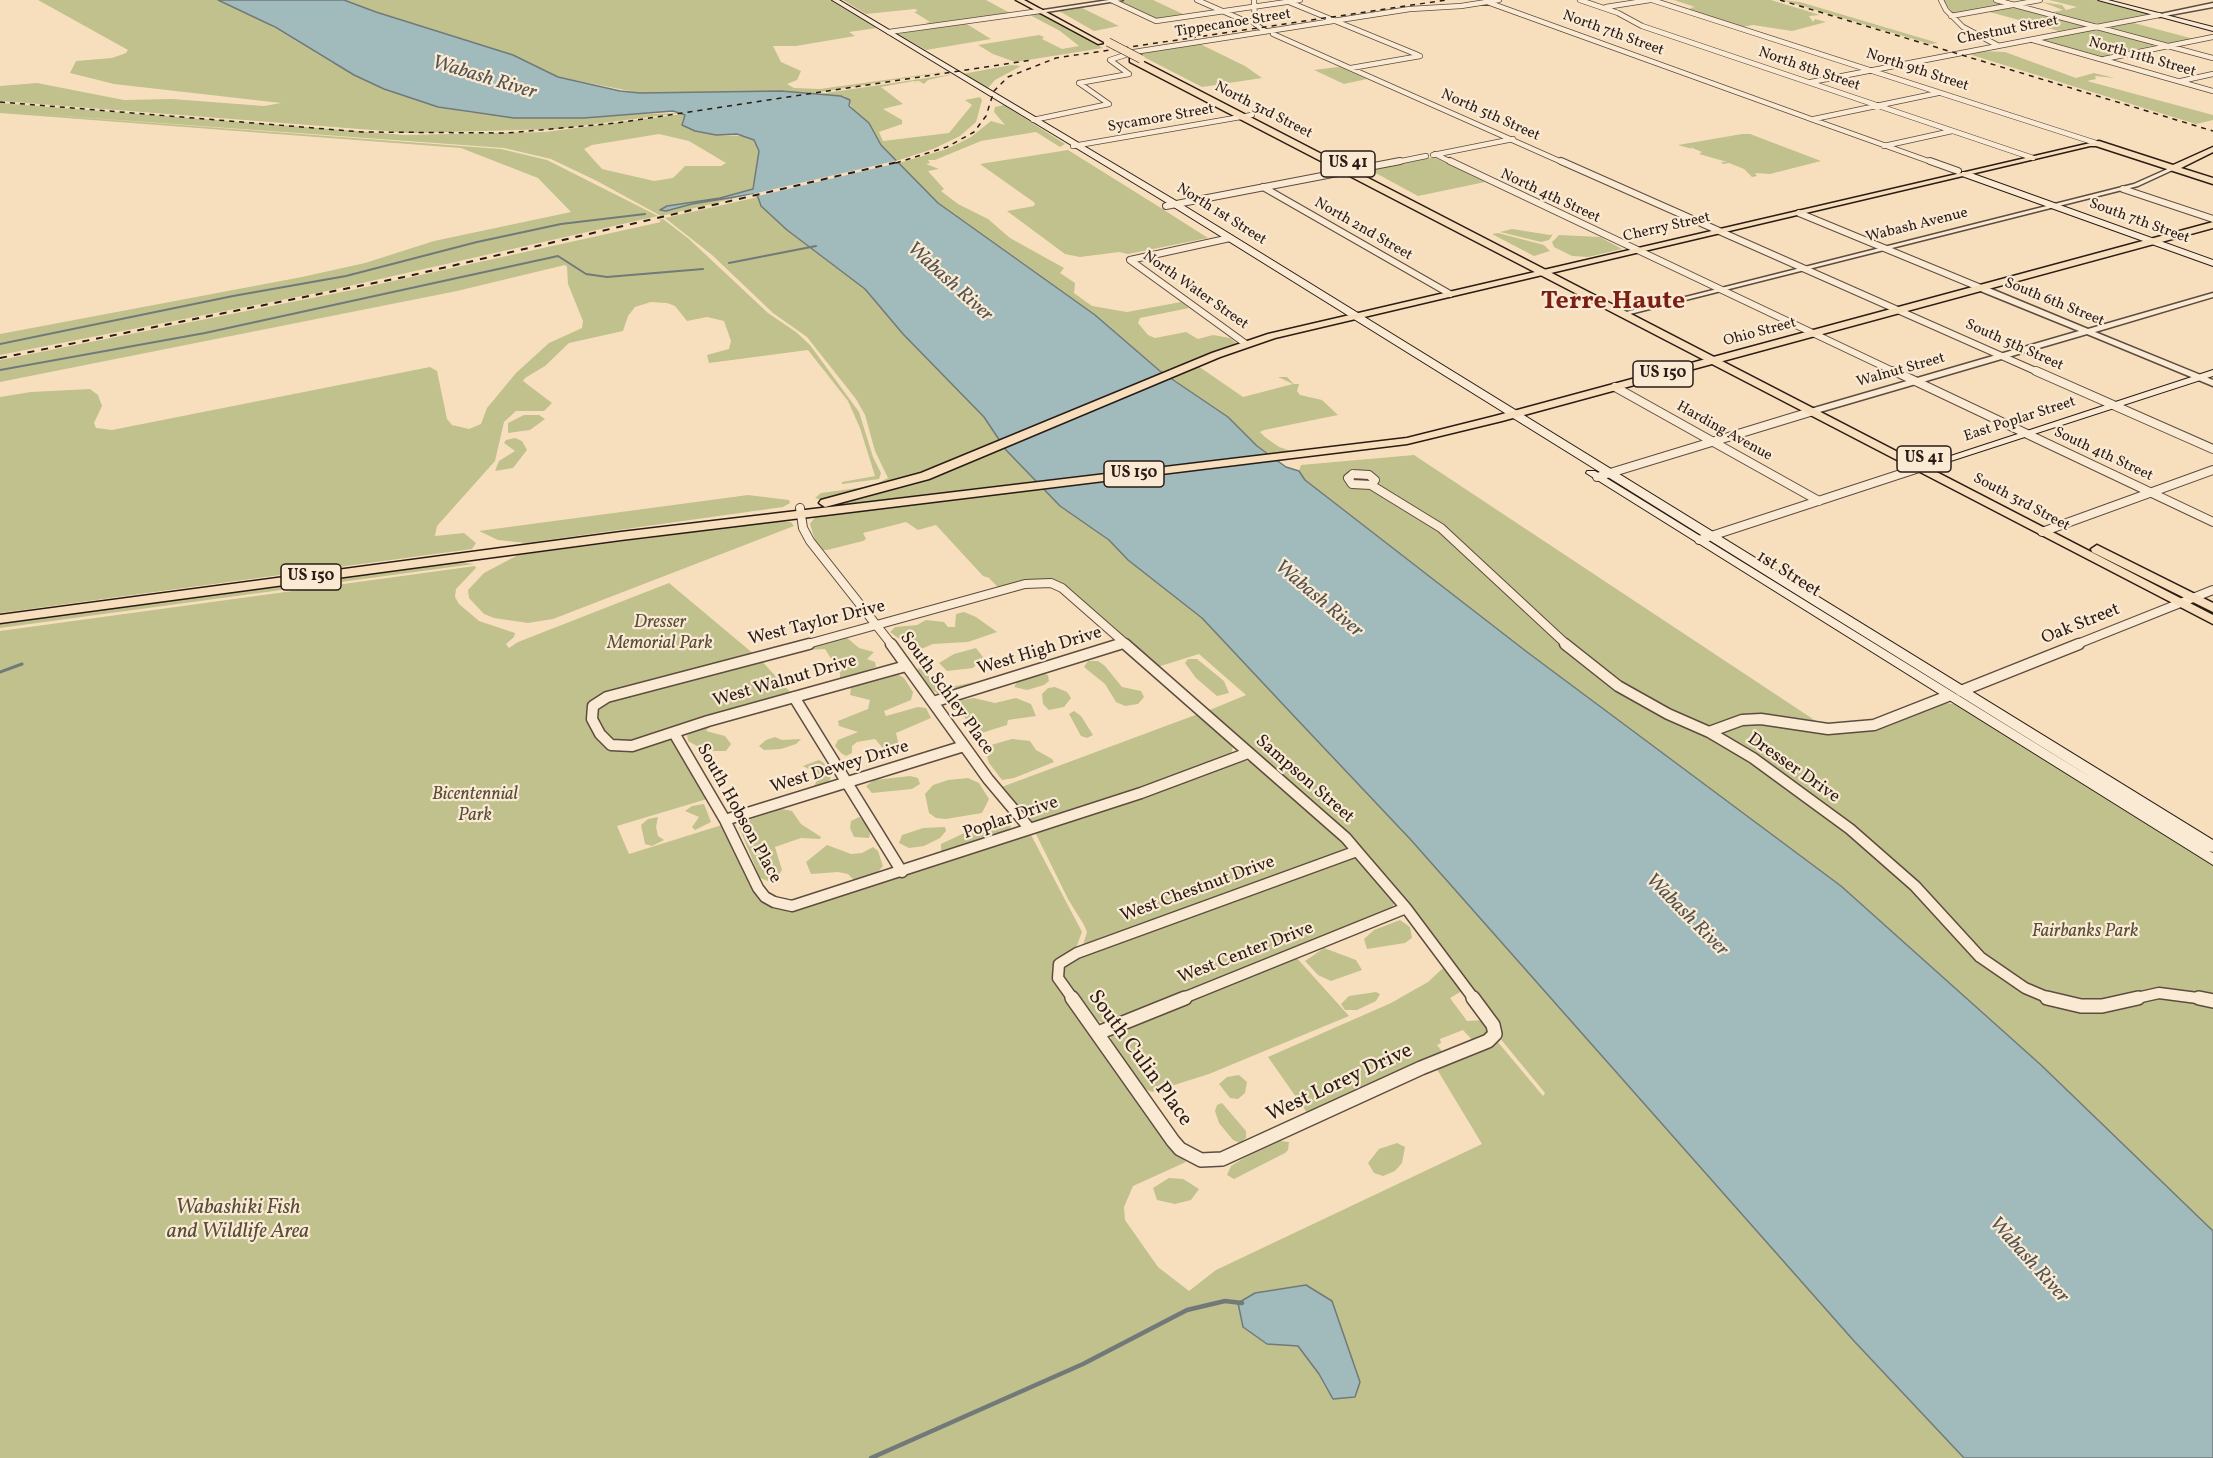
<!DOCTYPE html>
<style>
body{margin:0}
canvas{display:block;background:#f7dfbd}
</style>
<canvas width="2213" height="1458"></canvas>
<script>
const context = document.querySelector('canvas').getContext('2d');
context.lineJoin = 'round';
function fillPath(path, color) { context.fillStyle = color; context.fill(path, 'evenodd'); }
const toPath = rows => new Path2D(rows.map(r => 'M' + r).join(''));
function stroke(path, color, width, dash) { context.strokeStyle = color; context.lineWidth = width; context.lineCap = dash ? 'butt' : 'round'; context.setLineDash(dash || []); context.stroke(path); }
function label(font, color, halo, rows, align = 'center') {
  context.font = font + ' Vollkorn,serif'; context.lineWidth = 4.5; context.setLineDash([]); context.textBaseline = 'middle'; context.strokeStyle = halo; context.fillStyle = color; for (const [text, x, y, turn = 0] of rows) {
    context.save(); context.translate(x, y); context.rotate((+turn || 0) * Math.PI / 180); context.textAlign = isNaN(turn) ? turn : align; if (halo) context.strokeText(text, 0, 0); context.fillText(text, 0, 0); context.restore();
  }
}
fillPath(toPath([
 [38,0,218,0,248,12,329,61,384,89,438,107,467,112,514,118,681,113,556,129,411,133,0,101,0,86,37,83,124,100,172,99,264,106,281,103,114,84,70,73,76,61,112,58,126,53,128,50],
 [344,0,833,0,877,28,849,32,855,36,796,46,773,46,781,62,801,71,797,80,787,84,794,88,820,89,950,71,814,93,640,93,558,77,513,55,376,12],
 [843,0,986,0,1010,13,929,24,925,23,930,22,914,12,918,11,915,9,866,14],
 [1127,0,1153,0,1187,16,1159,20,1118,1],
 [1674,0,1771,0,1820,15,1809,16,1813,22,1815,19,1826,22,1792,31,1753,25,1742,27,1692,11,1690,8,1695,7],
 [1782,0,1800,2,1938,43,1930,44],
 [1943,0,1992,0,2007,4,1953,14],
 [2049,0,2095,0,2148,14,2093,25,2048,13,2063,10,2042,2,2062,5,2066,10,2077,7],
 [2014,6,2088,26,2059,31,1986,11],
 [1080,7,1119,26,1094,31,1059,11],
 [1035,13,1042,14,1103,48,1015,62,993,54,978,45,1039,35,1044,37,1042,39,1062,49,1079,46,1060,31,1028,14],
 [2130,22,2194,39,2168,44,2102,27],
 [965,23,991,39,926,50,898,34],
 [2097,29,2156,45,2100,57,2040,40],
 [1198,43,1245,66,1262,78,1202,87,1136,53],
 [1980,51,2005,52,2076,78,2094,73,2115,78,2095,76,2096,79,2087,81,2213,115,2213,120,2196,124,1965,53],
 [1012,65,1021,66,995,80,987,89,962,74],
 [1338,67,1340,67,1367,79,1344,84,1314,70],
 [954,74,928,80,924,84,919,81,915,81,917,84,914,81,881,87,903,104,883,109,902,120,902,124,879,132,883,141,949,133,972,105,965,100,980,97,982,100,976,122,960,136,933,149,896,161,881,145,869,123,854,111,845,96,819,94],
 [0,103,405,135,545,132,683,114,685,115,682,122,687,128,716,135,744,136,754,140,759,151,753,189,720,198,667,206,660,210,666,211,692,204,754,194,661,216,597,181,551,159,504,148,7,112,501,149,547,160,658,216,327,291,0,355,0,334,302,277,365,263,434,241,571,212,538,178,461,148,0,113],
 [659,134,689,141,726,163,721,166,685,166,673,178,654,181,602,169,584,149,592,145],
 [1004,105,1065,144,1060,147,1036,132,981,141,935,160,928,160,930,163,926,164,939,169,928,171,944,189,941,191,958,204,988,219,1010,238,1064,268,1060,273,1075,283,1074,293,1092,306,1127,312,1181,302,1189,308,1140,318,1138,323,1148,335,1155,338,1186,332,1198,339,1213,335,1230,338,1236,343,1162,372,1095,315,938,203,899,163,947,149,971,137,991,121,1005,125,994,112,995,107],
 [1742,134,1750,134,1821,161,1770,174,1755,173,1757,176,1752,177,1744,169,1729,163,1723,164,1721,162,1727,162,1699,154,1702,152,1690,147,1692,149,1678,145],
 [1068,150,1153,203,1208,238,1128,254,1119,252,1080,257,1065,254,1007,211,1034,206,1035,203,980,164],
 [1428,158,1435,158,1485,182,1418,196,1370,170],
 [758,197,761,206,787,230,865,289,903,334,984,417,1000,440,903,479,856,492,822,500,815,498,821,493,872,486,888,478,875,451,865,415,856,399,807,337,773,313,712,255,665,218],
 [663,219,689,239,768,313,796,332,810,345,859,412,873,457,881,473,879,479,842,484,842,482,875,476,860,428,848,401,808,350,709,363,707,355,729,349,731,341,724,321,707,317,687,321,675,306,667,303,651,302,635,307,628,316,623,331,569,343,545,366,525,378,523,381,552,403,544,411,516,411,504,422,495,461,437,526,435,536,464,533,476,543,472,549,0,613,0,397,31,392,90,389,98,395,102,406,94,423,96,428,112,430,430,367,437,371,447,419,452,425,469,429,481,424,487,408,516,373,549,343,582,328,583,321,568,284,567,267,565,265,457,291,0,382,0,360,357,289,661,222,659,220],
 [1512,229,1550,235,1553,234,1549,240,1541,242,1500,232],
 [1498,233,1544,245,1550,251,1534,256,1492,234],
 [1559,235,1600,237,1622,249,1588,257,1572,256,1554,247,1552,242],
 [1198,366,1243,397,1293,384,1278,377,1287,377,1294,384,1299,384,1297,391,1300,395,1322,400,1338,415,1264,430,1260,432,1265,437,1279,447,1294,452,1270,454,1257,446,1228,417,1171,378],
 [524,415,539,415,545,419,530,430,508,433,508,423],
 [515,438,522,441,527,450,513,468,495,471,499,461,515,451,504,443,506,440],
 [1004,448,1037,481,823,508,916,484],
 [1414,455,1828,729,1913,716,1944,703,1955,704,2213,863,2213,1231,2041,1065,1841,886,1527,652,1305,480,1299,471,1301,465],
 [1044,488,1060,506,1109,540,1128,560,1202,618,1411,840,1854,1341,1964,1458,0,1458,0,631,475,566,476,568,456,589,455,597,459,604,479,621,515,633,514,637,506,644,509,648,518,642,669,583,755,655,590,707,608,746,672,736,707,799,617,826,629,854,722,825,744,865,780,907,1030,833,1082,932,1076,948,1062,956,1052,967,1056,984,1093,1032,1166,1141,1186,1162,1133,1186,1124,1207,1125,1220,1158,1267,1189,1291,1216,1270,1482,1144,1435,1066,1497,1041,1543,1096,1545,1093,1499,1037,1361,850,1205,712,1246,695,1199,654,1154,668,1061,584,1000,589,989,578,983,576,936,525,918,530,906,522,863,533,866,539,863,541,827,550,822,550,815,540,810,524,815,517,823,515],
 [748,495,789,500,790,503,783,507,526,543,498,540,479,531],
 [780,521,791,522,794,526,553,619,528,623,494,618,484,614,469,598,468,590,484,573,518,555],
 [459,562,474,564,0,628,0,624],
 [964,612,976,617,997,632,968,642,933,644,914,652,908,650,906,644,890,632,895,627,917,625,926,620,944,622,948,627,955,627,956,614],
 [846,637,859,648,874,652,867,659,875,662,876,667,840,680,840,673,825,649,807,650,808,647],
 [976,648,983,657,973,668,947,671,939,663,954,654],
 [758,657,793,695,642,741,614,742,605,736,596,720,596,706,601,702],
 [1188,659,1197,659,1224,681,1229,693,1217,696,1196,678,1185,663],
 [1088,661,1098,661,1105,666,1122,687,1141,691,1144,697,1138,704,1125,706,1116,702,1105,684,1084,667],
 [918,668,925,671,936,686,946,688,975,682,974,685,938,694,928,687,917,671],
 [1042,673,1048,675,1049,681,1044,685,1027,690,1014,687,1017,682],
 [888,674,897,674,904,678,913,692,911,700,884,711,886,716,918,707,926,708,931,718,896,733,900,750,897,756,887,753,875,739,857,742,852,746,852,753,846,756,841,753,835,746,838,740,858,732,839,726,838,721,868,709,870,700,850,695,851,688],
 [1055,687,1067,692,1071,698,1064,707,1049,710,1043,704,1042,694,1048,688],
 [974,698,995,703,1016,698,1031,704,1036,716,1008,720,1007,725,972,736,974,728,951,702],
 [1074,711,1081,716,1093,735,1087,738,1081,736,1069,714],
 [1198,714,1231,742,1233,746,1231,755,1138,792,1036,822,1029,821,999,788],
 [711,725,706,731,725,736,731,744,726,751,706,751,688,741,687,735],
 [775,737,782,740,801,739,796,744,781,749,764,750,759,746,766,740],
 [1012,739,1030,741,1036,750,1052,759,1054,762,1014,778,1002,780,989,763,986,754,991,745],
 [819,760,824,763,831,777,828,783,819,787,814,786,820,775,803,766],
 [1241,760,1256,763,1337,834,1347,846,1345,849,1341,853,1082,948,1087,932,1084,925,1068,899,1035,832],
 [910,776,918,778,920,784,912,789,872,793,866,786,874,780],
 [968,778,979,783,989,799,982,813,946,819,936,818,929,813,925,794,933,785,948,780],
 [704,804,711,822,695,830,692,827,699,817,685,811,692,806],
 [782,809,792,811,801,824,821,837,820,839,801,838,775,847,782,870,776,879,768,881,760,878,739,827,745,821],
 [1000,816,1009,821,1011,827,1004,833,947,854,941,851,941,844],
 [658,817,656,827,658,836,664,840,652,846,645,844,641,825,648,819],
 [859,817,867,823,870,834,869,838,854,837,850,828,851,821],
 [945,827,946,831,940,838,924,846,909,848,899,843,902,835,923,828],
 [827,845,851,854,862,853,873,847,878,851,883,866,875,875,862,881,854,880,848,874,838,872,811,874,806,862],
 [1355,854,1395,901,1391,911,1107,1025,1094,1019,1061,978,1060,972,1065,961],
 [1400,920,1410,927,1412,938,1405,943,1367,949,1364,939,1374,930],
 [1324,948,1356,960,1362,970,1331,981,1318,975,1305,961],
 [1295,956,1349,1016,1209,1074,1152,1092,1145,1089,1112,1045,1110,1033],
 [1443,968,1462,991,1450,998,1467,1021,1484,1020,1489,1033,1475,1043,1463,1030,1440,1039,1441,1043,1437,1045,1444,1054,1310,1117,1268,1057,1391,1003,1428,982],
 [1376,992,1380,994,1376,1001,1357,1010,1345,1010,1341,1004,1349,996],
 [1239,1075,1247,1082,1245,1093,1238,1099,1230,1098,1219,1084,1227,1077],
 [1222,1103,1246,1131,1246,1138,1240,1143,1233,1140,1219,1123,1215,1111,1217,1105],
 [1280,1141,1289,1142,1288,1150,1285,1153,1234,1179,1227,1175,1231,1166,1244,1158],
 [1397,1143,1405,1147,1402,1163,1395,1171,1383,1176,1374,1173,1368,1163,1379,1149],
 [1169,1178,1183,1179,1199,1189,1191,1200,1175,1204,1157,1200,1153,1188]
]), '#c1c18e');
const water = toPath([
 [218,0,344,0,376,12,513,55,558,77,620,91,640,93,781,91,841,96,850,100,849,106,869,123,881,145,938,203,1095,315,1160,371,1228,417,1257,446,1286,467,1299,471,1305,480,1527,652,1841,886,2041,1065,2213,1231,2213,1458,1964,1458,1854,1341,1411,840,1292,714,1202,618,1128,560,1109,540,1060,506,1006,450,984,417,903,334,865,289,787,230,761,206,758,197,753,194,692,204,666,211,660,210,667,206,720,198,753,189,759,151,754,140,737,134,716,135,695,131,682,125,685,115,673,111,584,118,514,118,438,107,384,89,354,75,275,27,218,0],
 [1306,1285,1332,1301,1360,1382,1355,1397,1333,1399,1319,1374,1298,1346,1267,1344,1243,1327,1238,1303,1255,1293,1306,1285]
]);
fillPath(water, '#a1babb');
stroke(water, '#717a79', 1.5);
fillPath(toPath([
 [899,160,902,162,754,197,714,203]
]), '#f7dfbd');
stroke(toPath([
 [729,263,816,246],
 [0,344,233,296,346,276,477,242,561,224,645,214],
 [0,370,205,333,558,256,586,274,607,277,703,269]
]), '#717a79', 2);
stroke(toPath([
 [0,672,22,664]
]), '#717a79', 3);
stroke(toPath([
 [871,1458,1083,1364,1187,1310,1225,1301,1242,1303]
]), '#717a79', 4.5);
const minorFar4 = toPath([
 [1111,0,1156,21,1300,0],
 [1197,0,1243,20,1255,22],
 [1254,0,1255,24,1265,31],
 [1580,0,1618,13,1642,26,2033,158],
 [1652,0,2096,143],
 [1941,0,1946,10,1963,27,1997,45],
 [1996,0,2213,58],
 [1289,2,1418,55],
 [1487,2,1811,119],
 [1606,7,1650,0],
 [1951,16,2040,0],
 [889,32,1040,11],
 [1273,34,1564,163],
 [2033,40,2213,91],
 [2104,59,2213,37],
 [1351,68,1420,56],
 [2181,81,2213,74],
 [1811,82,2159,15],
 [1079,83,1129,74,1110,60,1134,52,1410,9,1461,6,1499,0],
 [1808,118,1934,163],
 [1814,119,1938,93],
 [1033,120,1109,104,1079,83],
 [1073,146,1252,115],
 [1884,146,1952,131],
 [1435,154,1453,163],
 [1433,155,1513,139],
 [1392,163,1426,156]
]);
const minorFar3 = toPath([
 [1450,161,1897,373],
 [1561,161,2040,373],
 [1930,161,1958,171],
 [1263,187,1450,294],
 [2123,189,2213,219],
 [1166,206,1400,161],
 [1799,213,1981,288],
 [1230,238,1130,260,1246,344]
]);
const minorFar2 = toPath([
 [1894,371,2213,522],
 [2036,371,2213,449],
 [1615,387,1819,501],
 [1353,474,1369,475,1375,480,1371,485,1352,484,1348,478,1353,474],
 [1597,477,1810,412],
 [1371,485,1441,528,1567,645],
 [800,508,803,528,810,541,892,645],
 [2042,532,2213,470],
 [1699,540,1919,468],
 [804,645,1025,584,1051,583,1062,588,1127,645],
 [1115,645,1122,643],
 [2075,645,2213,590]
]);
const minorFar1 = toPath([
 [809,644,607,697,593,706,592,719,600,734,611,745,632,746,708,721,906,666],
 [891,644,988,779,1030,829],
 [1125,644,1346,838,1357,851],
 [1565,644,1618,686,1668,714,1709,732,1753,758,1850,829,1915,886,1980,957,2025,988,2051,999],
 [1961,691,2079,644],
 [794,697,902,872],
 [933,702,1120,644],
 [1709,732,1742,720,1761,719,1828,729,1874,725,1948,696],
 [674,733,725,820,758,888,765,897,774,902,792,906,1141,793,1248,753],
 [725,820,964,746],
 [1357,851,1406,908,1474,999],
 [1073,999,1058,978,1059,964,1077,953,1357,851],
 [1181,999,1406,908],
 [2132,999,2159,993,2205,999]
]);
const minor = toPath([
 [1072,998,1173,1141,1180,1149,1201,1160,1222,1159,1421,1068,1488,1041,1495,1034,1493,1025,1473,998],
 [2047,998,2081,1006,2102,1006,2138,998],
 [2199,998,2213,1001],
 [1098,1033,1185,998]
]);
const tertiary = toPath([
 [1109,0,1123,0,1040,13,1037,11,1109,0],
 [2213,3,2213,7,2159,17,2156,15,2213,3],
 [2172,167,2177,168,2138,186,1622,316,1618,314,2134,184,2172,167],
 [1978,286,1984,286,2088,329,2213,293,2213,297,2095,332,2213,380,2213,386,2087,334,1813,414,1807,414,1807,410,2079,331,1978,290,1978,286]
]);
const secondary = toPath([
 [832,0,839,0,1178,202,2213,840,2213,852,2209,851,2213,853,2213,865,1586,473,1587,471,1595,471,2100,783,1172,206,832,0],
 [2098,0,2108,0,2213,27,2213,31,2098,0],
 [1962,172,1968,172,2213,260,2213,266,1962,176,1962,172],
 [2213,370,2213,376,1923,470,1915,470,1914,468,2213,370]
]);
const primary = toPath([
 [2099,141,2173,165,2213,147,2213,152,2181,168,2213,178,2213,184,2096,146,2090,146,1275,338,1220,357,929,479,825,507,819,503,821,500,921,473,1212,353,1268,334,2099,141],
 [2213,222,2213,228,1502,421,1407,444,621,540,0,623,0,615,621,532,1407,438,1495,416,2213,222]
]);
const trunk = toPath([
 [1016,0,1024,0,1103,43,1098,44,1016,0],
 [1130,58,1136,58,2213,615,2213,624,1130,62,1130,58],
 [2097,545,2213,603,2213,612,2092,552,2091,549,2097,545]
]);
stroke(minorFar4, '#5d4c3f', 6);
stroke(minorFar3, '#5d4c3f', 8);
stroke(minorFar2, '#5d4c3f', 10);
stroke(minorFar1, '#5d4c3f', 13);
stroke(minor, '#5d4c3f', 16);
stroke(tertiary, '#5d4c3f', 3);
stroke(secondary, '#2a1b15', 2);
stroke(primary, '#2a1b15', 3);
stroke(trunk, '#2a1b15', 3);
stroke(minorFar4, '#faead4', 4.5);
stroke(minorFar3, '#faead4', 6);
stroke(minorFar2, '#faead4', 8);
stroke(minorFar1, '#faead4', 10);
stroke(minor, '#faead4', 13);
fillPath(tertiary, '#faead4');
fillPath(secondary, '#faead4');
fillPath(primary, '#f7dfbd');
fillPath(trunk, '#f7dfbd');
stroke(toPath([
 [1780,0,2213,131],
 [0,102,362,132,507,133,617,123,1032,60],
 [896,163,947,147,974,132,986,116,994,91,1008,77,1056,58,1446,0]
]), '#2a1b15', 1.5, [5, 5]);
stroke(toPath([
 [0,358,404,277,902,161]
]), '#2a1b15', 2, [7, 7]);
const trunkBridge = toPath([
 [1108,42,1141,59]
]);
stroke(trunkBridge, '#2a1b15', 9, []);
stroke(trunkBridge, '#f7dfbd', 8);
label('15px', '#2a1b15', '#faead4', [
 ["Tippecanoe Street",1233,24,-9],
 ["Chestnut Street",2008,31,-11],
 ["North 7th Street",1613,34,20],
 ["North 11th Street",2142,58,16],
 ["North 8th Street",1809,70,19],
 ["North 9th Street",1917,71,18],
 ["North 3rd Street",1263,111,27],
 ["North 5th Street",1490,116,24],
 ["Sycamore Street",1161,119,-10],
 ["North 4th Street",1550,197,25],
 ["North 1st Street",1221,215,32],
 ["South 7th Street",2139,222,20],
 ["Wabash Avenue",1917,226,-14],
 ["Cherry Street",1667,228,-13],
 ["North 2nd Street",1363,230,30],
 ["North Water Street",1195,291,35],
 ["South 6th Street",2054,303,22],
 ["Ohio Street",1760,333,-15],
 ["South 5th Street",2014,346,24],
 ["Walnut Street",1901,371,-16],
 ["East Poplar Street",2020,420,-18],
 ["Harding Avenue",1724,432,29],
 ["South 4th Street",2103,455,25],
 ["South 3rd Street",2021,503,28]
]);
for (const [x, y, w] of [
 [1348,164,54],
 [1663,374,60],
 [1924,459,54],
 [1134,474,60],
 [311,577,60]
]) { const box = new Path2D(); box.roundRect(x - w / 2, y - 13, w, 26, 4.5); context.fillStyle = '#faead4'; context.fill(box); stroke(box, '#2a1b15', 1.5); }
label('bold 16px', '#2a1b15', null, [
 ["US 41",1348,164],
 ["US 150",1663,374],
 ["US 41",1924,459],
 ["US 150",1134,474],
 ["US 150",311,577]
]);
label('18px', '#2a1b15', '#faead4', [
 ["1st Street",1788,575,32],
 ["West Taylor Drive",817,624,-14],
 ["Oak Street",2081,625,-22],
 ["West High Drive",1040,652,-17],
 ["West Walnut Drive",785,682,-16],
 ["South Schley Place",946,694,54],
 ["West Dewey Drive",840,768,-17],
 ["Dresser Drive",1793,769,35],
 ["Sampson Street",1304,780,41],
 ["South Hobson Place",738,814,61],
 ["Poplar Drive",1011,819,-19],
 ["West Chestnut Drive",1198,890,-20],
 ["West Center Drive",1246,954,-21]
]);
label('italic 18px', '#574d39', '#faead4', [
 ["Dresser",660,624],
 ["Memorial Park",660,645],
 ["Bicentennial",475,796],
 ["Park",475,817],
 ["Fairbanks Park",2085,933]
]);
label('italic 20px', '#54534f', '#faead4', [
 ["Wabash River",484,79,17],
 ["Wabash River",949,283,42],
 ["Wabash River",1318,600,40],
 ["Wabash River",1686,916,45],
 ["Wabash River",2028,1261,48]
]);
label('21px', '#2a1b15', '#faead4', [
 ["South Culin Place",1139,1059,54],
 ["West Lorey Drive",1340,1084,-25]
]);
label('italic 21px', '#574d39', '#faead4', [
 ["Wabashiki Fish",238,1209],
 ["and Wildlife Area",238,1233]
]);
label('bold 26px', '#7a1f14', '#faead4', [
 ["Terre Haute",1613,303]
]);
</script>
